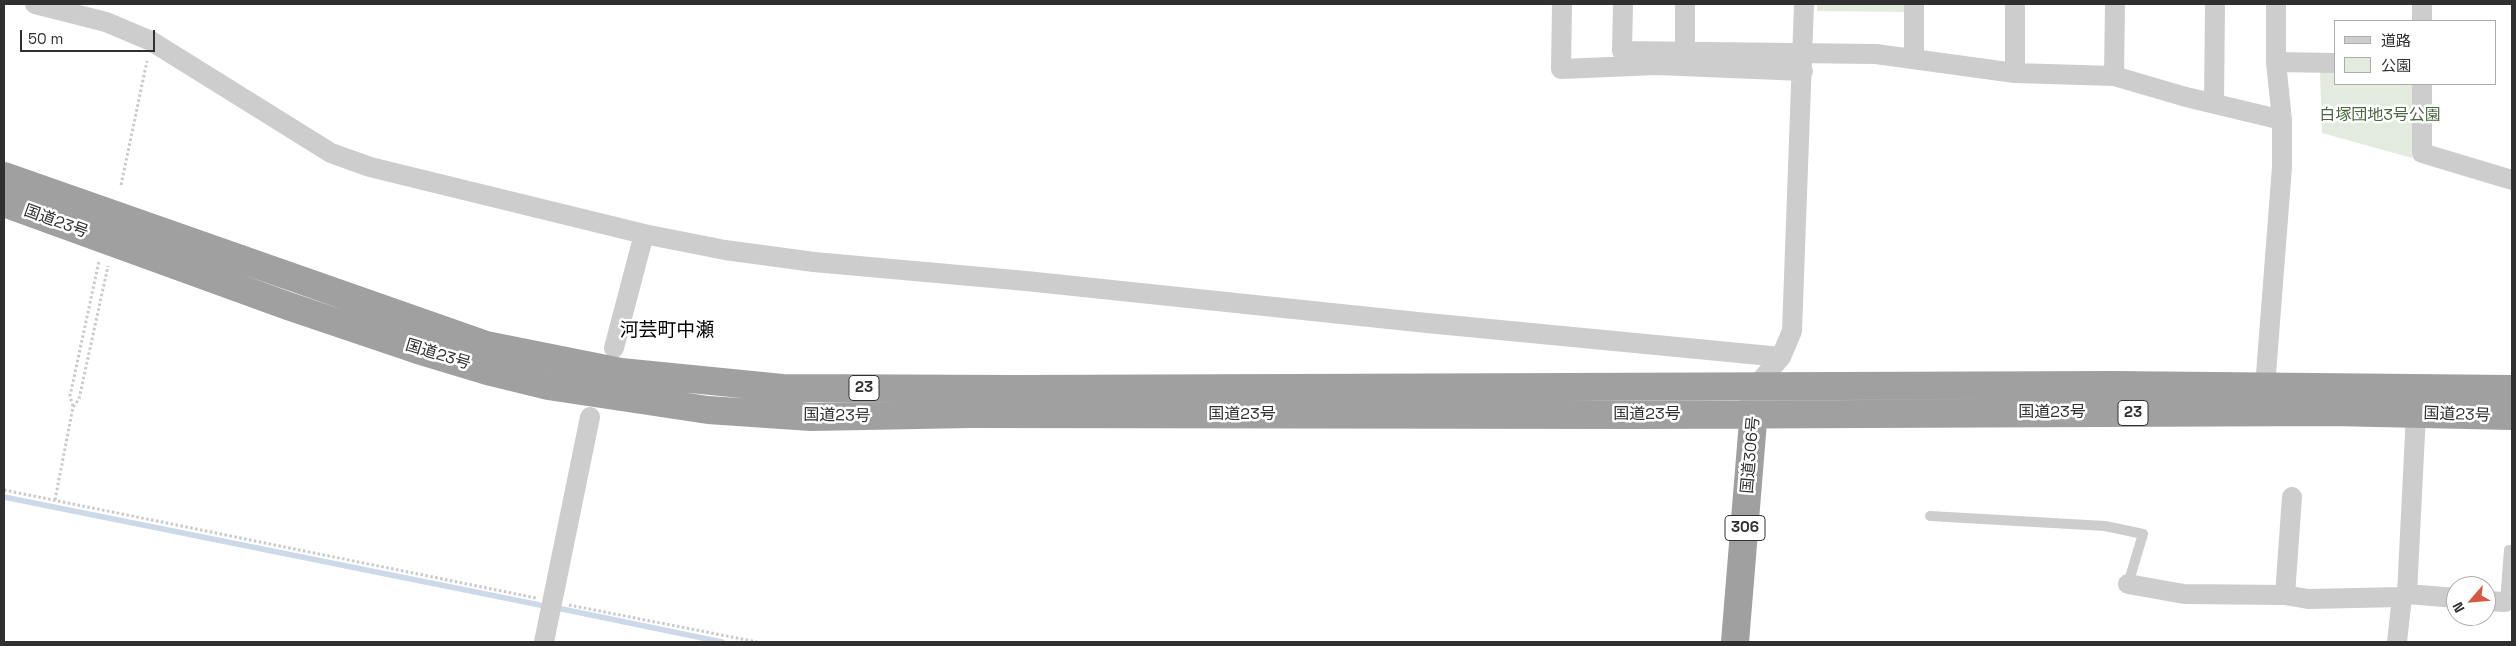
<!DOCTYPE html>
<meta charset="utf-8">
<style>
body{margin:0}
#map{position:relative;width:2516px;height:646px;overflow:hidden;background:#fff;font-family:"Space Grotesk","Noto Sans JP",sans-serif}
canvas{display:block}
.frame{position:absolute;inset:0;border:5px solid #303030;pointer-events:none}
.legend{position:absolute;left:2334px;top:20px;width:162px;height:65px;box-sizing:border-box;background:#fff;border:1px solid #acacac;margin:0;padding:6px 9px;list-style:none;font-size:15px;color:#303030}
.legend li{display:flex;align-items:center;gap:10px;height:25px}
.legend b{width:25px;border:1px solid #acacac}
.north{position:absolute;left:2446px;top:576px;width:50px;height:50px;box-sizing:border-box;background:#fff;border:1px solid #acacac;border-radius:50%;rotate:243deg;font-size:14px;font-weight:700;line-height:20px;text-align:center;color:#303030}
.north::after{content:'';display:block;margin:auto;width:18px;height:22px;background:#d75741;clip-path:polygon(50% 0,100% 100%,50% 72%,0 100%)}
.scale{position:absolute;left:20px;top:30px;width:135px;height:22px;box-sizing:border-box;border:2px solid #303030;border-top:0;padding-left:6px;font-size:15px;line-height:18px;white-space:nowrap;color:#303030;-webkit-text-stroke:4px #fff;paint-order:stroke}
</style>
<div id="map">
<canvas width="2516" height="646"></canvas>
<div class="frame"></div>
<ul class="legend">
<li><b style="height:6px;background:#cdcdcd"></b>道路</li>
<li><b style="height:14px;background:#e3ebdf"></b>公園</li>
</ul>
<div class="north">N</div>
<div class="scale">50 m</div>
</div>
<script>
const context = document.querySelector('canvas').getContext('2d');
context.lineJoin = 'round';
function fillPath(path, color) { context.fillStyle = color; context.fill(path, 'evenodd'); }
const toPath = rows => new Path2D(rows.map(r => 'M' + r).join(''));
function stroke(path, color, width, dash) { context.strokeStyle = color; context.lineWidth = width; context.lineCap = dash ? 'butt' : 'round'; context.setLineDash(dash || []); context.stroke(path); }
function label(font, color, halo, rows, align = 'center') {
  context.font = font + ' "Space Grotesk","Noto Sans JP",sans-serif'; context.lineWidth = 5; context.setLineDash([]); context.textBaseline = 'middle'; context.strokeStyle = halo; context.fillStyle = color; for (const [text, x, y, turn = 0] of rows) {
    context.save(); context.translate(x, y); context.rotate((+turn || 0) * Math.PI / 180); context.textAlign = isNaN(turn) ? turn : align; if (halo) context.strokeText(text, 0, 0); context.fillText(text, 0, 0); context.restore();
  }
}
fillPath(toPath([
 [1817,4,1906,4,1906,12,1817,11],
 [2320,72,2335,72,2335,84,2415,84,2412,158,2322,133]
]), '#e3ebdf');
stroke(toPath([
 [4,497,540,605],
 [562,609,722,642]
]), '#cdd8e9', 5.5);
stroke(toPath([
 [121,185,147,61],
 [73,406,70,396,99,261],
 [4,490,536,598],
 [55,500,73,407,79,399,108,266],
 [569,605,757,642]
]), '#cacaca', 3, [2.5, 2.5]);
stroke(toPath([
 [1930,516,2105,526,2143,534,2128,584],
 [2505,602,2509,550,2512,550]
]), '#cdcdcd', 10);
stroke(toPath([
 [35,4,106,22,151,41,331,153,370,167,644,234,725,250,814,262,1026,281,1427,323,1781,357],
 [1562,4,1561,69,1657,65,1803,71],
 [1623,4,1622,51,1876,54,2015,73,2114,76,2186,97,2282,120],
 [2015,4,2015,73],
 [2422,4,2422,21],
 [1685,51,1685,4],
 [1914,57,1914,4],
 [2276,62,2335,63],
 [2114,76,2115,4],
 [2422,84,2422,153,2512,180],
 [2214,104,2215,4],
 [614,348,644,234],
 [1756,386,1781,357,1792,331,1804,4],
 [2265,387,2282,167,2282,120,2276,62,2276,4],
 [2128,584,2184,594,2285,595,2308,599,2402,597],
 [2407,594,2456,598],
 [2285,595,2292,497],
 [2486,601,2505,602],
 [544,642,590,417],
 [2397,642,2402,597,2407,594,2416,414]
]), '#cdcdcd', 20);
stroke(toPath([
 [4,176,486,345,621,372,782,388,1015,389,2113,385,2512,389],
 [4,203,288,306,418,350,491,372,548,386,708,410,811,417,970,414,1637,415,2332,412,2512,416],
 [1735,642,1755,397]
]), '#a0a0a0', 28);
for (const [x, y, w] of [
 [864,388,30],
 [2133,413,30],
 [1745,528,40]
]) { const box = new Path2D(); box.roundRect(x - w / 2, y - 12.5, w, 25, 4); context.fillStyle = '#fff'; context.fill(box); stroke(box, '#303030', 1); }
label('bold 15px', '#303030', null, [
 ["23",864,388],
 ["23",2133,413],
 ["306",1745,528]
]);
label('16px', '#4a6840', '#fff', [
 ["白塚団地3号公園",2380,116]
]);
label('16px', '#303030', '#fff', [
 ["国道23号",56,222,20],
 ["国道23号",438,355,17],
 ["国道23号",2052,413],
 ["国道23号",1242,415],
 ["国道23号",1647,415],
 ["国道23号",2457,415,2],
 ["国道23号",837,416,1],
 ["国道306号",1751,455,-85]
]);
label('19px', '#000', '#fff', [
 ["河芸町中瀬",667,331]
]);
</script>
